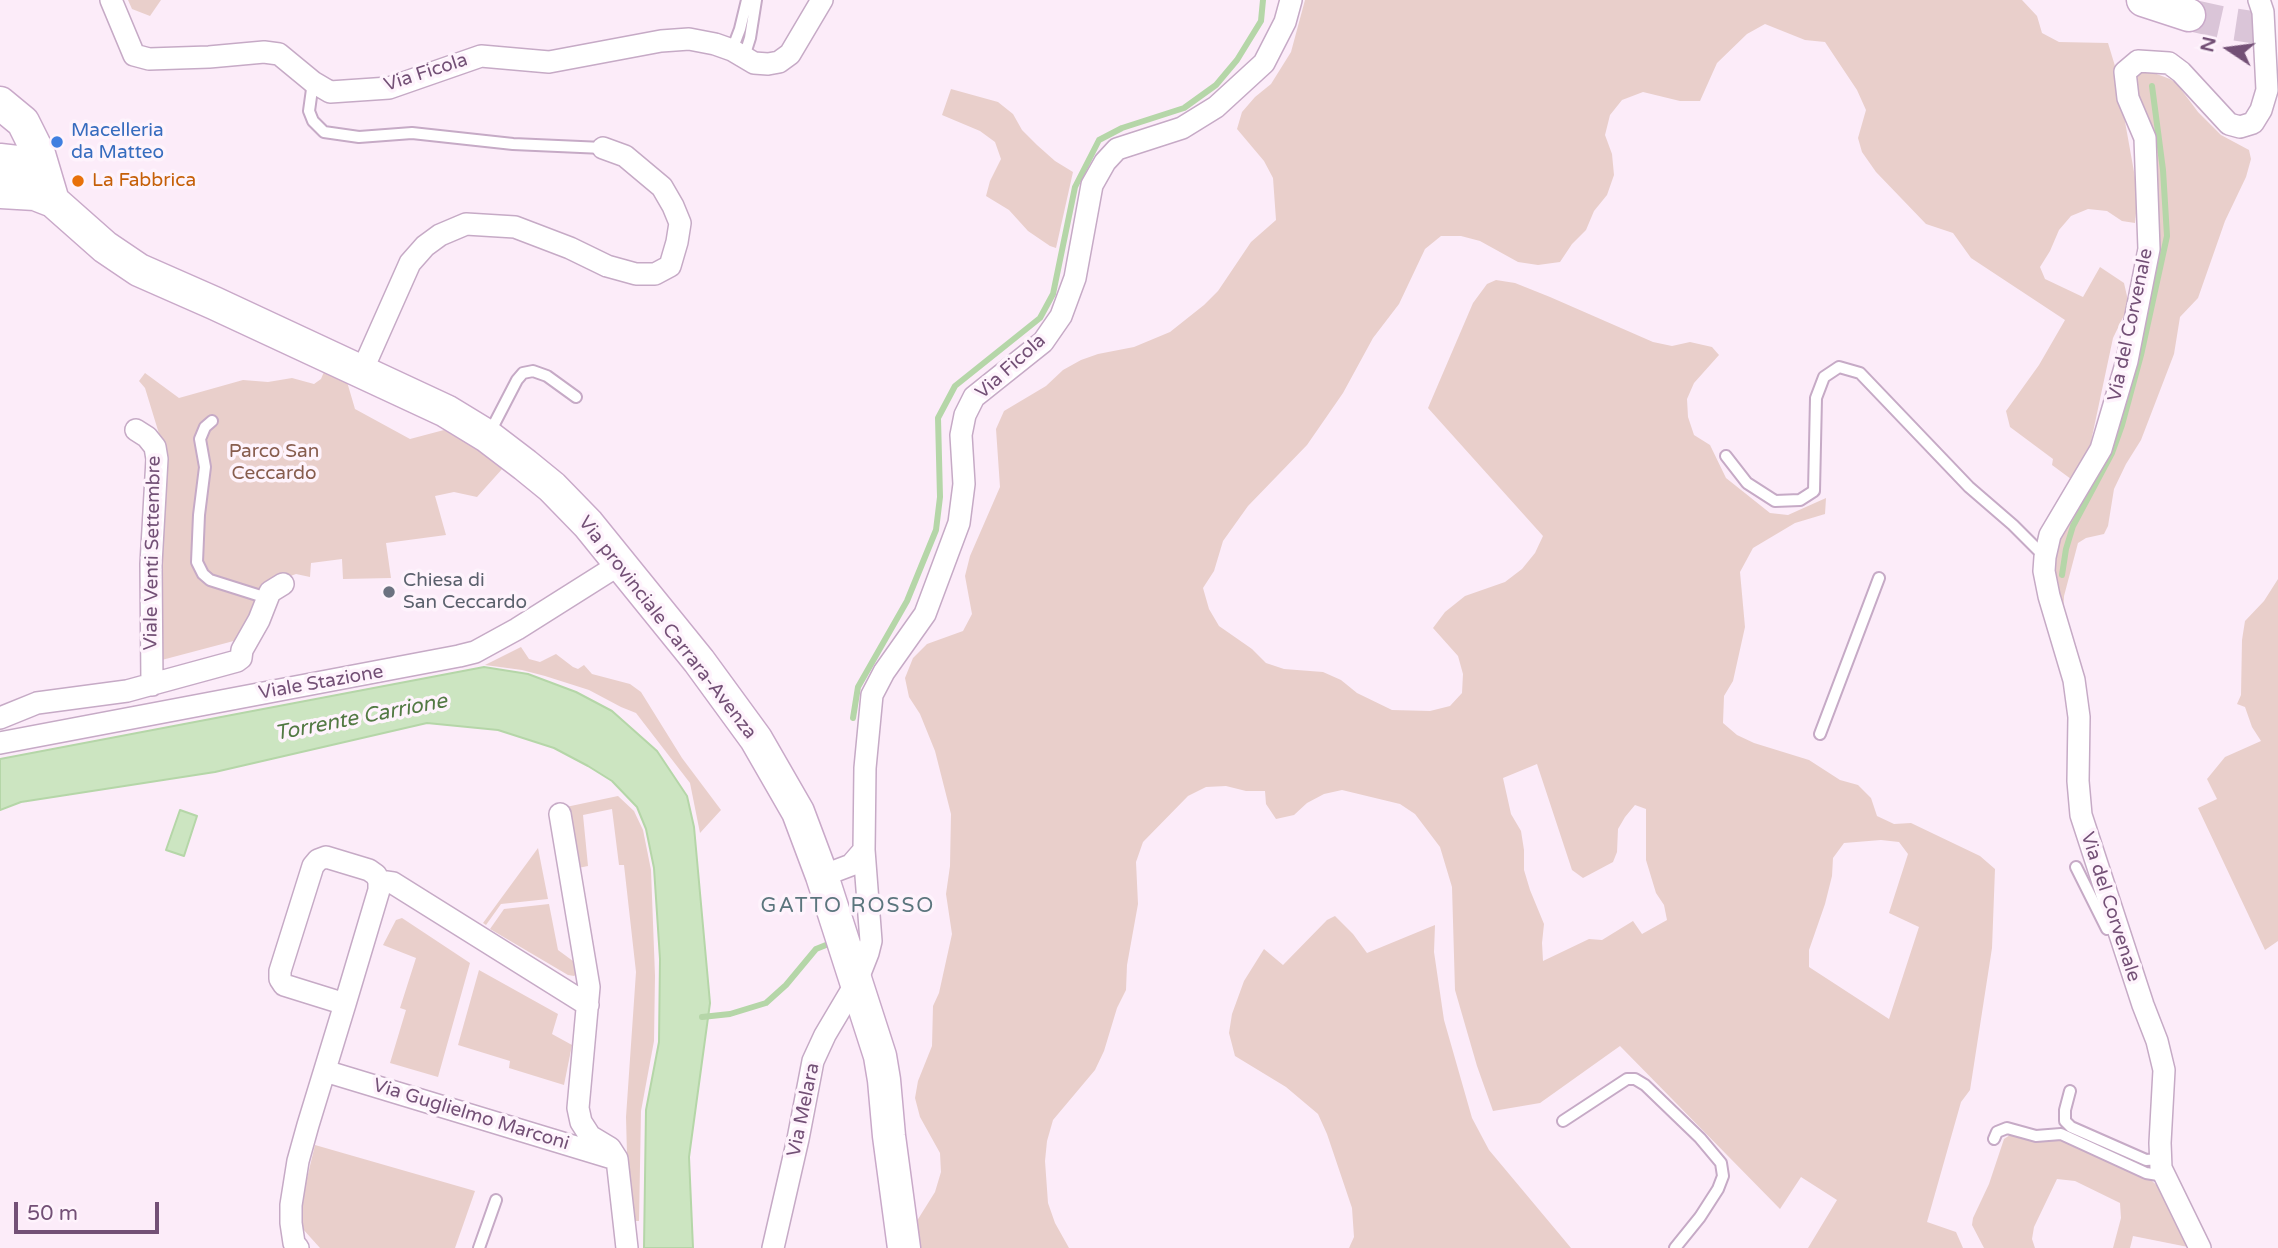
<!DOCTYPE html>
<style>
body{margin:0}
#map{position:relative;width:2278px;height:1248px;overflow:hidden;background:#fcecf9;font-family:"Varela Round",sans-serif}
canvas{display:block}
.north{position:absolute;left:2194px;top:14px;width:70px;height:70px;-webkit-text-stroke:5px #fef3fc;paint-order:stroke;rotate:283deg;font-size:19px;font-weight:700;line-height:28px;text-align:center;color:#735076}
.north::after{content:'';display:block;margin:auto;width:24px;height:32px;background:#735076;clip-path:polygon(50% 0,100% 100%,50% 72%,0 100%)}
.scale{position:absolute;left:14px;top:1202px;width:145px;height:32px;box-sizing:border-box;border:4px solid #735076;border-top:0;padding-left:9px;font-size:21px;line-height:24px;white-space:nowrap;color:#735076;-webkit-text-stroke:5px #fef3fc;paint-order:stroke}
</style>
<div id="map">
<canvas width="2278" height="1248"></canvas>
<div class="north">N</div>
<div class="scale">50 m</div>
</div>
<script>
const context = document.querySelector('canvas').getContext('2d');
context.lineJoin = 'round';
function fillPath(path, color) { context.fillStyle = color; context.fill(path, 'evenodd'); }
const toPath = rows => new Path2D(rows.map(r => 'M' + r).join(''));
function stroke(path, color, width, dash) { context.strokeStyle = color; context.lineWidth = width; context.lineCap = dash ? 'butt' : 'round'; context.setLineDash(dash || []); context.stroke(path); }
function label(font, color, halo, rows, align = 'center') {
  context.font = font + ' "Varela Round",sans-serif'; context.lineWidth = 7; context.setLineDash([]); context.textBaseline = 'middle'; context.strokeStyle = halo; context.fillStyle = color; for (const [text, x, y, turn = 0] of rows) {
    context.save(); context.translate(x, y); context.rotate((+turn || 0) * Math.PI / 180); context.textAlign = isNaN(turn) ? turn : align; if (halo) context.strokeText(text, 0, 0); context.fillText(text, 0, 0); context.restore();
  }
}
fillPath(toPath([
 [128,0,161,0,150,16,132,9],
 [1305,0,2022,0,2037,16,2042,33,2059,42,2108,43,2115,66,2138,194,2135,223,2122,221,2107,211,2088,209,2071,216,2059,230,2050,251,2040,267,2045,279,2083,297,2100,267,2124,283,2129,305,2113,338,2089,451,2075,482,2052,465,2053,459,2010,427,2006,411,2039,365,2065,320,1971,258,1953,233,1926,224,1876,172,1862,152,1858,138,1866,110,1857,90,1825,42,1805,40,1765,24,1747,34,1717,63,1700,101,1680,101,1643,92,1622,100,1610,115,1605,135,1612,154,1614,175,1607,195,1594,211,1586,230,1572,244,1560,262,1538,265,1518,262,1480,241,1461,236,1441,236,1425,249,1399,304,1373,338,1343,393,1307,445,1248,506,1223,541,1214,571,1203,588,1209,609,1219,626,1252,649,1266,663,1284,669,1323,672,1341,680,1357,693,1392,710,1430,711,1450,706,1462,693,1463,674,1458,656,1433,628,1445,612,1465,596,1505,582,1522,569,1535,553,1543,536,1428,408,1473,303,1487,284,1496,280,1515,283,1550,297,1653,342,1672,346,1690,342,1712,347,1719,355,1694,383,1687,399,1688,417,1694,435,1710,445,1726,478,1770,513,1788,515,1826,498,1825,514,1795,523,1753,548,1740,572,1745,627,1733,681,1724,696,1723,723,1737,735,1754,743,1809,760,1840,780,1858,785,1871,798,1877,816,1894,824,1911,823,1980,856,1995,869,1992,948,1970,1090,1961,1102,1927,1222,1956,1232,1963,1248,1808,1248,1837,1200,1801,1177,1780,1209,1620,1046,1540,1103,1493,1111,1477,1066,1455,990,1452,887,1440,847,1415,814,1400,804,1342,790,1324,794,1307,803,1294,815,1276,819,1266,804,1265,791,1246,791,1226,786,1206,787,1188,796,1143,842,1136,862,1138,904,1127,965,1126,990,1117,1008,1104,1051,1095,1070,1053,1120,1047,1141,1045,1161,1048,1203,1055,1223,1069,1248,915,1248,915,1224,935,1192,941,1172,940,1153,920,1117,915,1098,918,1081,932,1046,933,1006,939,993,952,934,946,894,950,866,951,814,935,751,920,714,909,697,905,678,913,658,927,644,963,631,972,614,965,576,970,556,1000,487,996,429,1004,411,1046,386,1063,370,1081,360,1098,354,1134,347,1170,332,1204,305,1218,291,1251,242,1276,220,1273,178,1264,161,1237,129,1242,112,1255,97,1271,84,1291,52],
 [1537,764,1572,870,1583,878,1613,862,1617,852,1618,829,1625,817,1635,805,1646,809,1646,860,1656,893,1664,905,1667,920,1642,934,1633,921,1602,940,1589,939,1543,961,1542,943,1544,924,1530,890,1524,870,1524,850,1521,831,1511,814,1503,778],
 [1881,840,1899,842,1908,854,1889,913,1919,927,1889,1019,1809,967,1809,950,1825,904,1832,876,1833,858,1844,843],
 [2139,73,2154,73,2170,79,2177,84,2198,112,2221,135,2249,150,2251,159,2246,177,2225,221,2198,298,2180,317,2174,354,2141,440,2126,464,2114,489,2108,526,2104,534,2086,538,2078,543,2064,596,2063,617,2054,571,2054,547,2107,458,2151,273,2134,82],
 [951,89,998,102,1013,114,1022,130,1037,145,1055,161,1073,172,1056,248,1050,246,1028,231,1009,210,986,196,990,181,1001,159,995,142,980,131,942,115],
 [326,367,345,375,355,409,410,439,444,430,499,462,503,468,477,497,454,492,435,496,446,535,386,543,391,578,343,579,342,559,311,563,310,577,296,574,277,581,245,638,158,661,160,437,145,388,139,381,145,373,179,398,243,380,268,382,292,378,314,384,321,379],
 [2278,579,2278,941,2265,950,2198,808,2217,799,2207,779,2225,757,2261,741,2252,727,2245,707,2237,704,2241,695,2242,640,2245,621,2264,601],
 [521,647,529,659,540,662,556,654,573,667,578,669,584,665,592,674,630,684,641,692,682,758,721,810,700,833,690,783,636,713,621,707,589,690,545,676,522,670,485,665],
 [618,796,634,811,643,830,651,870,655,976,654,1041,641,1111,639,1221,635,1221,627,1155,626,1117,636,972,624,865,619,865,612,809,583,815,588,866,578,868,566,807],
 [538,848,548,899,501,904,486,925,483,923],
 [549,904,558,950,577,964,578,973,574,976,568,975,490,929,504,909],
 [1335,916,1353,934,1367,953,1435,925,1434,952,1444,1020,1472,1118,1489,1150,1571,1248,1349,1248,1354,1237,1352,1208,1327,1134,1318,1114,1286,1087,1235,1056,1229,1033,1232,1014,1244,981,1264,949,1283,965,1327,920],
 [402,918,470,963,438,1077,390,1063,406,1010,400,1008,416,958,383,945,396,920],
 [479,970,558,1014,552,1034,572,1045,564,1085,509,1068,510,1061,458,1045],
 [2010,1135,2042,1142,2063,1138,2068,1144,2151,1180,2165,1193,2193,1248,2133,1236,2130,1248,2113,1248,2121,1218,2120,1203,2075,1181,2057,1179,2034,1227,2032,1239,2035,1248,1984,1248,1972,1225,1973,1218,1989,1184,2004,1139],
 [315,1145,475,1191,455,1248,320,1248,302,1228,301,1219,303,1195]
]), '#e9cfcb');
const water = toPath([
 [484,667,528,674,576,692,612,711,657,751,687,796,694,827,710,1003,689,1157,693,1248,644,1248,646,1110,659,1042,660,959,654,868,646,829,637,807,612,781,588,766,554,748,498,730,427,723,215,772,21,802,0,810,0,759,484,667],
 [180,810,197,816,184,856,166,850,180,810]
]);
fillPath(water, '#cce5c1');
stroke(water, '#b5d6a8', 2);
stroke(toPath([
 [2062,575,2066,549,2073,526,2112,453,2122,425,2141,355,2167,236,2163,170,2152,86],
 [853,718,858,687,907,601,936,530,940,497,938,418,955,386,1040,318,1053,294,1075,187,1099,140,1122,128,1184,108,1216,85,1237,60,1261,21,1263,0],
 [702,1017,730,1014,766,1003,786,985,816,949,831,943]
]), '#b5d6a8', 6);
stroke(toPath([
 [2189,15,2225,23,2278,31]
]), '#dac5d8', 32, [32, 16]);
const lane = toPath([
 [732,50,740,29,747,0],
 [744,57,750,38,756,0],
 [313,82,309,111,313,121,324,132,359,137,412,133,513,144,603,148],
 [212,421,205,427,200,439,205,467,199,515,197,562,203,574,210,580,267,598],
 [489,434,517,380,523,373,533,371,547,376,576,397],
 [1726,456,1747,483,1775,501,1800,500,1814,491,1816,398,1824,377,1839,367,1860,373,1969,487,2013,525,2045,557],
 [1820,734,1879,578],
 [2076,867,2107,929],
 [2070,1091,2065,1110,2065,1121,2071,1127,2146,1160,2160,1159],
 [1563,1121,1627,1079,1635,1079,1645,1085,1700,1138,1721,1163,1723,1176,1718,1189,1700,1217,1675,1248],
 [1994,1139,1997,1132,2007,1128,2036,1136,2061,1134,2146,1173,2164,1176],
 [479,1248,496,1200]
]);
const street = toPath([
 [111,0,134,55,149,59,209,57,264,52,279,54,313,82,330,92,389,88,481,56,549,62,661,41,689,39,715,44,732,50,754,63,768,64,779,62,790,54,822,0],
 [362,371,410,263,425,246,440,235,466,224,515,227,570,248,607,266,636,274,655,274,670,266,677,242,680,223,673,206,662,187,625,156,603,148],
 [136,430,147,437,155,447,157,459,151,564,152,685],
 [0,718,37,703,127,691,237,661,241,658,242,650,259,620,270,592,283,584],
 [0,743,459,656,475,652,517,629,620,564],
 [560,814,589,987,578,1108,581,1122,590,1136,610,1148,617,1159,627,1248],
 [822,876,851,865,864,850,865,768,872,695,884,672,925,614,959,523,964,484,961,435,965,415,974,397,1043,342,1061,316,1075,278,1092,185,1105,162,1117,149,1182,128,1216,107,1264,63,1285,22,1291,0],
 [379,881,393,883,588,1005],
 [325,1071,612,1158],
 [298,1248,294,1243,291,1223,291,1205,298,1161,308,1125,345,1004,379,890,379,881,376,875,369,870,326,857,318,860,313,866,280,971,280,979,284,985,345,1004],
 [773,1248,798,1139,813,1061,825,1035,857,981,868,953,871,941,864,850],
 [2200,1248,2161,1168,2160,1143,2164,1070,2157,1041,2143,1005,2081,815,2078,781,2079,717,2074,680,2049,596,2044,571,2045,557,2050,535,2101,449,2127,361,2149,249,2145,138,2128,98,2125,72,2138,61,2169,63,2181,72,2229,124,2240,127,2253,123,2261,110,2267,90,2263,12,2259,0]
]);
const secondary = toPath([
 [2143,0,2189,15],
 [0,103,23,122,39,154,53,201],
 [0,160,26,163,38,173,46,188],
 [0,192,35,194,53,201,105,247,139,270,214,303,446,411,487,436,525,465,552,487,588,524,699,661,756,739,798,812,822,876,880,1056,884,1080,889,1136,904,1248]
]);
stroke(lane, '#c6aac6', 14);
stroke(street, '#c6aac6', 24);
stroke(secondary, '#c9a9c9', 35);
stroke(lane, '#fff', 10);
stroke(street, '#fff', 21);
stroke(secondary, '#fff', 32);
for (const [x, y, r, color] of [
 [57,142,7,"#3f7fe0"],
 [78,181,7,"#e8710a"],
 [389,592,7,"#6b7280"]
]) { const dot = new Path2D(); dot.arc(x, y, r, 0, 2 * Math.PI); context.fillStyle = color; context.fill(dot); stroke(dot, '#fef3fc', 2.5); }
label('19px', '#735076', '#fef3fc', [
 ["Via Ficola",426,73,-18],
 ["Via del Corvenale",2131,325,-78],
 ["Via Ficola",1011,367,-42],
 ["Viale Venti Settembre",153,553,-89],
 ["Via provinciale Carrara-Avenza",667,628,52],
 ["Viale Stazione",321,683,-10],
 ["Via del Corvenale",2110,907,72],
 ["Via Melara",804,1110,-78],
 ["Via Guglielmo Marconi",471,1115,17]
]);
label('19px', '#366cbe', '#fef3fc', [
 ["Macelleria",71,131],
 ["da Matteo",71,153]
], 'left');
label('19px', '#c56008', '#fef3fc', [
 ["La Fabbrica",92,181]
], 'left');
label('19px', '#875d4e', '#fef3fc', [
 ["Parco San",274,452],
 ["Ceccardo",274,474]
]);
label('19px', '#5b616d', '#fef3fc', [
 ["Chiesa di",403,581],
 ["San Ceccardo",403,603]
], 'left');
label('italic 21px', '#527943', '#fef3fc', [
 ["Torrente Carrione",361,718,-11]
]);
context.letterSpacing = '2px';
label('21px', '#5b757d', '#fef3fc', [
 ["GATTO ROSSO",848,906]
]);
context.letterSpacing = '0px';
</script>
